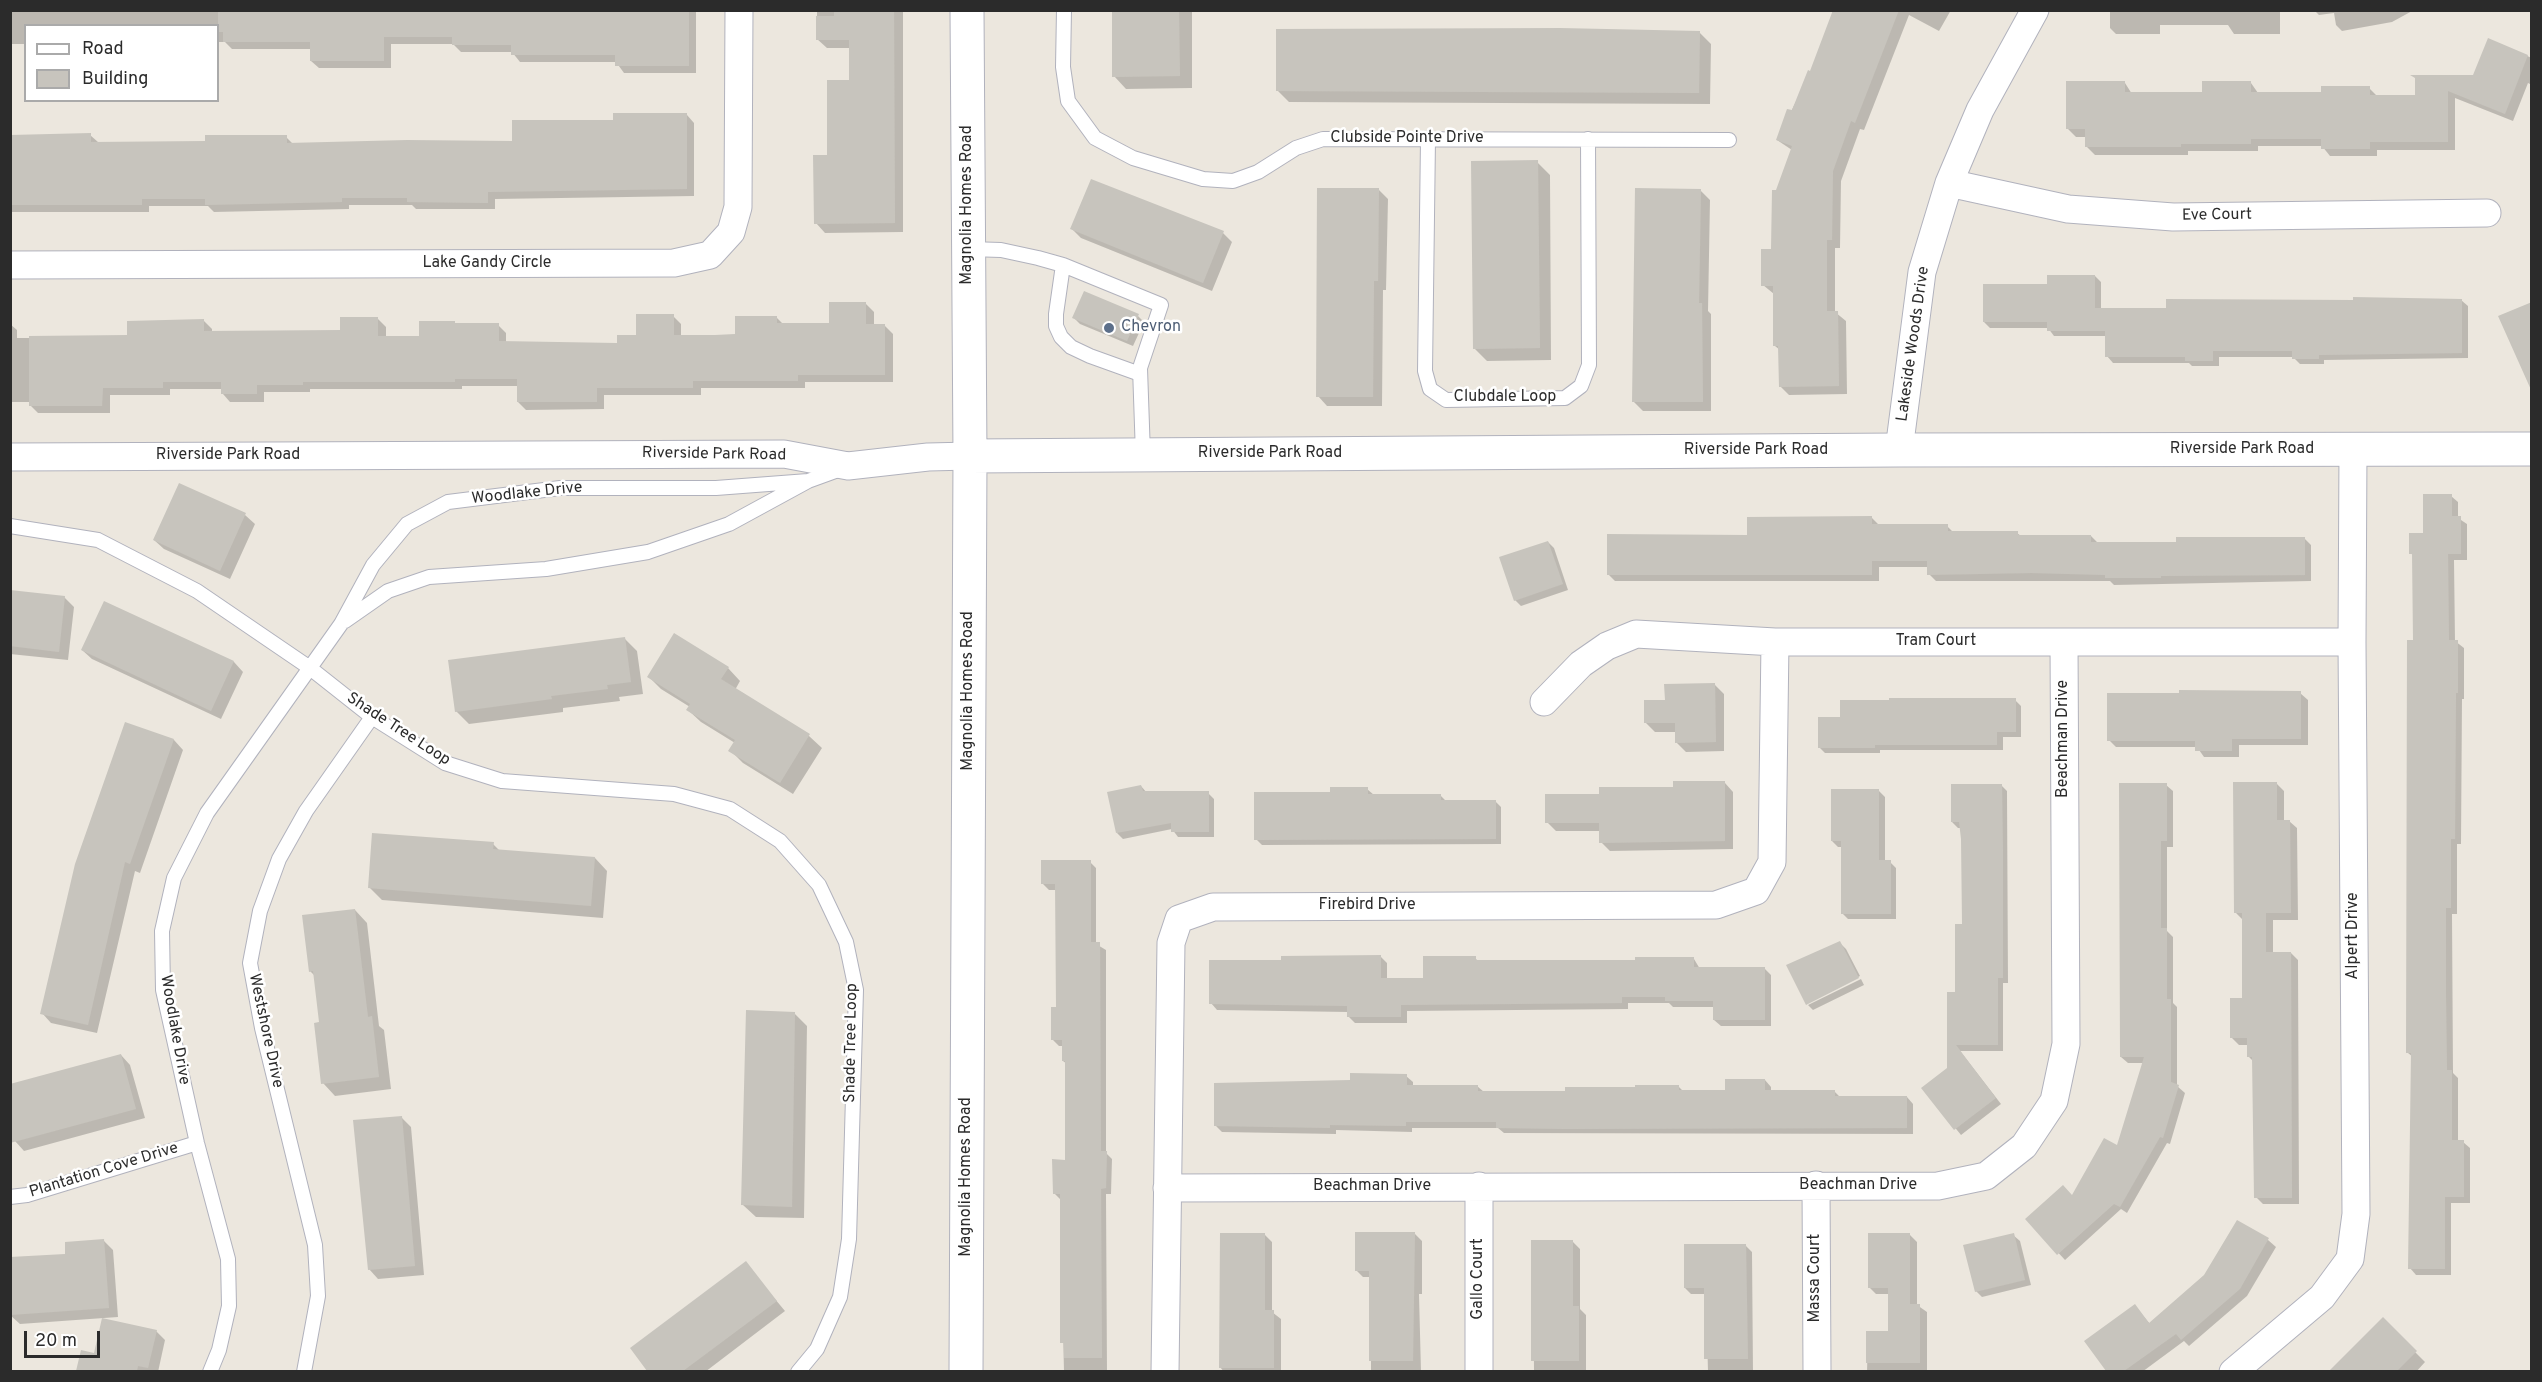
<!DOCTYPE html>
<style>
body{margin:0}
#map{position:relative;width:2542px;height:1382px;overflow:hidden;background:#ece7de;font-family:Overpass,sans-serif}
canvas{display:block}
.frame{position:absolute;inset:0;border:12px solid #2b2b2b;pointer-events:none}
.legend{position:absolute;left:24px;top:24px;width:195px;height:78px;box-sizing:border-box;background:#fff;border:2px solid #aaa;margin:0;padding:8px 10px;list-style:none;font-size:18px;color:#2b2b2b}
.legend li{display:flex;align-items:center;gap:12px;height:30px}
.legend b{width:30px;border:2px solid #aaa}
.scale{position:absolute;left:24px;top:1331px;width:76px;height:27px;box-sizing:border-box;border:3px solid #2b2b2b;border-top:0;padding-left:8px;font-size:18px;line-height:21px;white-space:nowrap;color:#2b2b2b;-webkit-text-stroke:4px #fff;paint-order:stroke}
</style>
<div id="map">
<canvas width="2542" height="1382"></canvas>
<div class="frame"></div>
<ul class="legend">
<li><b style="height:8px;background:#fff"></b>Road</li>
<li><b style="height:16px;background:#c7c4bd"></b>Building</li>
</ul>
<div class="scale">20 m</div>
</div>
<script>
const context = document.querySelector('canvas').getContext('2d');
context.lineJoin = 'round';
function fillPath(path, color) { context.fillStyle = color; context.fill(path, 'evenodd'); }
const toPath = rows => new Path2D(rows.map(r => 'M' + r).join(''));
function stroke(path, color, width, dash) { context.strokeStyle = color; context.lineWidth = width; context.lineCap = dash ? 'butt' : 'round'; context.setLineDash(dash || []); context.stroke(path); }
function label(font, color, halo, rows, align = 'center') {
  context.font = font + ' Overpass,sans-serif'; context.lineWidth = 5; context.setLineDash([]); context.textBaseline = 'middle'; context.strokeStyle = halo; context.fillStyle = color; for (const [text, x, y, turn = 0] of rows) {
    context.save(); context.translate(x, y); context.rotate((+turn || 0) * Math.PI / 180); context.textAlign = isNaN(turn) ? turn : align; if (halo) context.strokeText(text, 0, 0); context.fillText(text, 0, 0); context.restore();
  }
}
fillPath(toPath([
 [10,10,696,10,696,73,624,73,616,62,520,62,512,52,461,52,453,44,391,44,391,68,319,68,311,61,311,49,232,49,225,42,218,42,218,26,26,26,26,44,10,44],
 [817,10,903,10,903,232,825,233,816,223,829,157,851,81,851,48,827,48,817,39],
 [1113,10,1192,10,1192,88,1126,89,1114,76],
 [1835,10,1951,10,1939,31,1909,15,1864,130,1860,129,1841,181,1840,248,1835,248,1835,312,1846,321,1847,394,1789,395,1780,386,1780,350,1775,346,1774,294,1763,285,1773,251,1777,192,1792,150,1777,140,1810,73],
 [2110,10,2280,10,2280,34,2234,34,2228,25,2160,25,2160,34,2116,34,2110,28],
 [2314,10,2414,10,2392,22,2342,31,2336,25,2334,13,2319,15],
 [1699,32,1711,44,1710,104,1289,102,1277,90],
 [2489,40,2532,58,2532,85,2528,83,2513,121,2455,98,2455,150,2377,150,2377,156,2330,156,2322,146,2258,146,2258,151,2188,151,2188,155,2095,155,2087,147,2087,137,2076,137,2068,129,2125,83,2132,94,2203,94,2251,83,2258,93,2322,93,2369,88,2377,96,2417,96,2474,77],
 [687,115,694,123,694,196,495,199,495,209,416,209,412,205,349,205,349,209,214,212,208,206,149,206,149,212,10,212,10,136,90,135,98,142,207,143,286,137,294,145,513,143,614,121],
 [1537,162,1550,175,1551,360,1487,361,1474,348],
 [1379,190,1388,199,1386,290,1383,290,1382,406,1327,406,1318,396],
 [1700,190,1710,200,1708,311,1711,314,1711,411,1643,411,1633,401],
 [1072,229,1223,233,1232,242,1212,291,1081,238],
 [2095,276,2101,282,2101,310,2461,300,2468,306,2468,358,2324,360,2324,364,2300,364,2293,357,2219,357,2219,366,2192,366,2189,363,2113,363,2107,356,2107,336,2054,336,2048,328,1990,328,1984,322,2048,285],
 [866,304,874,312,874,326,885,326,893,334,893,382,805,382,805,388,701,388,701,395,604,395,604,409,526,410,518,402,518,386,462,386,462,389,310,389,310,392,264,392,264,402,230,402,223,394,223,389,170,389,170,395,110,395,110,413,38,413,30,405,30,402,10,402,10,324,17,330,17,338,83,338,128,337,204,321,212,329,212,333,342,332,378,319,386,327,386,338,421,338,456,325,498,325,506,333,506,343,618,345,637,337,673,316,681,324,681,337,737,335,776,317,784,325,830,325],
 [1138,316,1144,322,1133,346,1080,324,1074,318],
 [180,485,245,515,255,524,230,579,164,549,154,540],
 [2451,496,2458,502,2458,518,2467,524,2467,560,2454,560,2455,641,2464,648,2464,699,2462,699,2461,844,2457,844,2457,914,2452,914,2453,1073,2458,1078,2458,1142,2463,1142,2470,1148,2470,1203,2451,1203,2451,1275,2416,1275,2410,1268,2413,1057,2408,1053,2414,641,2413,556,2411,553],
 [1872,518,1879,525,1947,526,1954,533,2017,533,2021,536,2091,536,2098,543,2177,543,2304,538,2311,545,2311,581,2114,585,2110,581,1936,581,1929,574,1929,567,1879,567,1879,581,1615,581,1608,574,1749,536],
 [1548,542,1554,548,1568,590,1521,606,1515,600],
 [10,592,64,597,74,607,68,660,10,654],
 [104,603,234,662,243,672,221,719,92,659,82,650],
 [625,639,637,651,643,694,619,697,620,701,563,708,563,712,469,724,456,711],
 [728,668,740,681,735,690,809,736,822,748,793,794,743,763,730,750,735,743,701,722,688,710,690,707,661,689,649,677],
 [1715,685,1724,694,1724,751,1686,752,1676,742,1676,732,1655,732,1645,722,1666,702],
 [2300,693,2308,700,2308,745,2239,745,2239,757,2204,757,2197,747,2116,747,2109,740,2180,695],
 [2015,700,2021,706,2021,737,2003,737,2003,750,1880,750,1880,753,1825,753,1819,747,1841,719],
 [126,724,174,740,183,750,140,873,135,871,97,1033,51,1023,42,1013],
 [1725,783,1733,792,1733,849,1610,851,1601,842,1601,831,1556,831,1547,822,1601,795],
 [2277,784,2284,791,2284,821,2289,821,2297,828,2298,920,2273,920,2273,953,2291,953,2298,960,2299,1204,2263,1204,2256,1197,2254,1062,2249,1057,2249,1045,2239,1045,2232,1038,2243,999,2243,920,2236,913],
 [2001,785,2007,791,2008,983,2003,983,2003,1051,1960,1051,2001,1104,1961,1135,1923,1088,1949,1069,1963,925,1962,828,1958,828,1952,822],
 [2166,785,2173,791,2173,847,2167,847,2167,931,2173,937,2173,1003,2177,1007,2177,1086,2185,1093,2170,1144,2167,1143,2127,1213,2121,1209,2065,1260,2027,1219,2072,1197,2118,1147,2143,1063,2128,1063,2121,1057],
 [1141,786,1147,793,1208,793,1214,799,1214,837,1178,837,1172,829,1123,839,1117,833],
 [1367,789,1374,795,1440,795,1446,801,1495,801,1501,807,1501,844,1262,845,1256,839,1331,794],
 [1879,791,1885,797,1885,862,1890,862,1896,868,1896,919,1848,919,1842,913,1842,847,1838,847,1832,841],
 [493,844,500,851,595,858,607,871,603,918,382,900,369,887],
 [1090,862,1096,868,1096,944,1106,950,1106,1153,1112,1159,1111,1194,1106,1194,1107,1372,1064,1372,1060,1199,1054,1193,1067,1162,1067,1064,1063,1061,1063,1046,1059,1046,1053,1040,1058,1008,1057,890,1049,890,1043,884],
 [355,910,367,923,379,1026,384,1030,391,1089,335,1096,323,1083,320,1023,315,976,310,971],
 [1840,943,1846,949,1860,976,1807,1003],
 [1381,957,1387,963,1387,980,1425,980,1475,958,1479,962,1636,962,1694,959,1700,969,1765,969,1771,975,1771,1026,1721,1026,1714,1020,1714,1007,1673,1007,1669,1003,1628,1003,1628,1009,1407,1011,1407,1023,1355,1023,1348,1016,1348,1012,1217,1010,1211,1003,1283,962],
 [1861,979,1864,985,1813,1010,1808,1005],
 [794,1013,807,1026,804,1218,756,1217,743,1205],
 [121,1055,130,1065,145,1118,24,1151,15,1141],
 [1406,1076,1413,1082,1413,1086,1477,1086,1484,1092,1567,1092,1678,1086,1683,1091,1727,1091,1765,1080,1771,1087,1771,1091,1834,1091,1840,1097,1907,1097,1913,1104,1913,1134,1504,1133,1498,1128,1412,1128,1412,1132,1336,1130,1336,1134,1222,1132,1216,1126,1352,1081],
 [402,1118,411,1127,424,1275,378,1279,369,1269],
 [2238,1222,2268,1240,2276,1247,2247,1296,2189,1346,2184,1341,2142,1372,2108,1372,2086,1341,2135,1306,2150,1324,2205,1276],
 [1415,1234,1422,1241,1422,1294,1419,1294,1421,1372,1371,1372,1371,1277,1363,1277,1356,1270],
 [1265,1235,1272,1242,1272,1312,1281,1319,1281,1372,1224,1372,1220,1367],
 [1910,1235,1917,1242,1917,1305,1927,1312,1927,1372,1867,1372,1868,1333,1890,1333,1890,1294,1876,1294,1869,1287],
 [2013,1235,2020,1241,2031,1285,1982,1297,1976,1291],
 [104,1241,113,1250,118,1317,20,1324,10,1315,67,1255],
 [1533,1242,1573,1242,1580,1249,1580,1309,1586,1315,1586,1372,1534,1372],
 [1746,1246,1752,1252,1753,1372,1708,1372,1706,1294,1691,1294,1685,1288],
 [745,1263,785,1311,705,1372,649,1372,632,1348],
 [2383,1320,2425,1362,2416,1372,2331,1372],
 [156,1331,165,1340,158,1372,78,1372,82,1352,95,1355]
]), '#0003');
fillPath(toPath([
 [218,10,689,10,689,66,615,66,615,55,511,55,511,45,452,45,452,37,384,37,384,61,310,61,310,42,223,42,223,32,218,32],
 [834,10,894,10,895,223,814,224,813,155,827,155,827,80,849,80,849,40,816,40,816,16,834,16],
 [1112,10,1179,10,1180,76,1112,77],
 [1833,10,1899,10,1855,123,1851,121,1833,171,1832,240,1827,240,1827,311,1838,311,1839,386,1779,387,1778,346,1773,346,1773,286,1761,286,1761,249,1771,249,1772,190,1776,190,1792,146,1776,140,1787,109,1792,110,1808,70,1810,71],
 [1560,28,1700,31,1699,93,1276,91,1276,29],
 [2488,38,2528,55,2505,114,2448,91,2448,142,2370,142,2370,149,2321,149,2321,139,2251,139,2251,144,2181,144,2181,147,2085,147,2085,129,2066,129,2066,81,2125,81,2125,92,2202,92,2202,81,2251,81,2251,92,2321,92,2321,86,2370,86,2370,95,2415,95,2415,78,2410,75,2473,75],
 [613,113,687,113,687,189,488,192,488,203,407,202,407,198,342,198,342,202,205,205,205,199,142,199,142,205,10,205,10,135,91,133,91,142,205,141,205,135,287,135,287,143,407,140,512,141,512,120,613,120],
 [1538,160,1540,348,1473,349,1471,161],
 [1091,179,1224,231,1203,283,1070,229],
 [1317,188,1379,188,1378,281,1374,281,1373,397,1316,397],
 [1635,188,1701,189,1699,303,1702,303,1703,402,1632,402],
 [2047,275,2095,275,2095,308,2166,308,2166,299,2353,300,2353,297,2462,299,2462,353,2319,355,2319,359,2292,359,2292,351,2213,351,2213,361,2185,361,2185,357,2105,357,2105,331,2047,331,2047,322,1983,322,1983,284,2047,284],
 [1084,291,1139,314,1127,341,1072,318],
 [829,302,866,302,866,324,885,324,885,375,798,375,798,381,693,381,693,388,597,388,597,402,517,402,517,379,455,379,455,382,303,382,303,385,257,385,257,394,221,394,221,382,163,382,163,388,103,388,102,406,29,406,29,336,127,335,127,321,204,319,204,331,340,330,340,317,378,317,378,336,419,336,419,321,455,321,455,323,499,323,499,341,617,343,617,335,636,335,636,314,674,314,674,335,715,335,735,334,735,316,777,316,777,323,829,323],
 [2532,302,2532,392,2498,316],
 [179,483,246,513,220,571,153,540],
 [2423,494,2452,494,2452,516,2461,516,2461,554,2448,554,2449,640,2458,640,2458,693,2456,693,2455,839,2451,839,2451,908,2446,908,2446,997,2447,1070,2452,1070,2452,1140,2464,1140,2464,1197,2445,1197,2445,1269,2408,1269,2411,1053,2406,1053,2407,640,2413,640,2412,554,2409,554,2409,533,2423,533],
 [1872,516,1872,524,1948,524,1948,531,2018,531,2018,535,2091,535,2091,542,2176,542,2176,537,2305,537,2305,575,2161,576,2161,578,2105,578,2105,575,2031,573,1927,575,1927,561,1872,561,1872,575,1607,575,1607,534,1747,535,1747,517],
 [1548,541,1563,584,1514,601,1499,557],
 [10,590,65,596,59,652,10,646],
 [104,601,234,661,211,711,81,650],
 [674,633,729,667,721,679,810,734,780,783,728,751,735,740,686,710,690,704,647,677],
 [625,637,631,682,607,685,608,689,551,696,552,699,455,712,448,660],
 [1715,683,1716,742,1675,743,1675,723,1644,723,1644,700,1665,700,1664,684],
 [2179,690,2301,691,2301,739,2232,739,2232,751,2195,751,2195,741,2107,741,2107,693,2179,693],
 [1889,698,2016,698,2016,732,1997,732,1997,745,1875,745,1875,748,1818,748,1818,717,1840,717,1840,700,1889,700],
 [125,722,174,739,130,864,125,862,88,1025,40,1014,75,864],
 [1673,781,1725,781,1725,841,1599,843,1599,823,1545,823,1545,794,1599,794,1599,787,1673,787],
 [2233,782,2277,782,2277,820,2290,820,2291,913,2266,913,2266,952,2291,952,2292,1198,2254,1198,2252,1057,2247,1057,2247,1038,2230,1038,2230,998,2242,998,2242,913,2234,913],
 [2119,783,2167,783,2167,841,2161,841,2161,928,2167,928,2167,999,2171,999,2171,1082,2179,1085,2163,1138,2160,1137,2120,1207,2114,1204,2057,1255,2025,1219,2063,1185,2072,1195,2104,1138,2117,1145,2144,1057,2120,1057],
 [1951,784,2002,784,2003,853,2003,978,1998,978,1998,1045,1956,1045,1996,1098,1954,1130,1921,1088,1947,1068,1947,992,1955,992,1955,924,1962,924,1961,839,1959,822,1951,822],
 [1141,785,1143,791,1209,791,1209,832,1171,832,1171,823,1116,833,1107,792],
 [1330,787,1368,787,1368,794,1441,794,1441,800,1496,800,1496,839,1254,840,1254,792,1330,792],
 [1831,789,1879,789,1879,860,1891,860,1891,914,1841,914,1841,841,1831,841],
 [372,833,494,842,493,849,595,857,591,906,368,888],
 [1041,860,1091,860,1091,942,1100,942,1101,1151,1107,1151,1106,1188,1101,1189,1102,1358,1064,1358,1064,1343,1060,1343,1060,1194,1053,1194,1052,1159,1065,1160,1065,1061,1062,1061,1062,1040,1051,1040,1051,1007,1056,1007,1055,884,1041,884],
 [355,909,368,1017,372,1016,379,1077,321,1084,314,1023,319,1022,313,971,309,972,302,915],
 [1840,941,1859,978,1806,1005,1786,965],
 [1381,955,1381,978,1423,978,1423,956,1476,956,1476,960,1635,960,1635,957,1694,957,1694,967,1765,967,1765,1020,1713,1020,1713,1001,1665,1001,1665,997,1622,997,1622,1003,1401,1005,1401,1017,1347,1017,1347,1006,1209,1004,1209,960,1281,960,1281,956],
 [746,1010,795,1012,792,1207,741,1205],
 [121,1054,136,1109,10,1143,10,1084],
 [1350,1073,1407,1074,1407,1085,1478,1085,1478,1091,1565,1091,1565,1087,1635,1087,1635,1085,1679,1085,1679,1090,1725,1090,1725,1079,1765,1079,1765,1090,1835,1090,1835,1096,1907,1096,1907,1128,1565,1129,1496,1128,1496,1122,1406,1122,1406,1126,1330,1125,1330,1128,1214,1126,1214,1083,1350,1080],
 [402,1116,415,1266,368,1270,353,1120],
 [2237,1220,2269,1238,2240,1289,2181,1340,2176,1334,2124,1371,2106,1371,2084,1341,2135,1304,2149,1323,2204,1275],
 [1355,1232,1415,1232,1413,1361,1369,1361,1369,1271,1355,1271],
 [1220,1233,1265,1233,1265,1310,1274,1310,1274,1368,1219,1368],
 [1868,1233,1910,1233,1910,1304,1920,1304,1920,1363,1866,1363,1866,1331,1888,1331,1888,1288,1868,1288],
 [2014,1233,2025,1280,1975,1292,1963,1245],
 [104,1239,109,1308,10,1315,10,1257,65,1254,65,1242],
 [1531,1240,1573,1240,1573,1306,1579,1306,1579,1361,1531,1361],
 [1684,1244,1746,1244,1748,1359,1704,1359,1704,1288,1684,1288],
 [746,1261,777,1301,683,1371,647,1371,630,1348],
 [2383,1317,2417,1351,2397,1371,2329,1371],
 [102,1318,157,1330,148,1368,138,1366,137,1371,76,1371,81,1350,94,1353]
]), '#c7c4bd');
const service = toPath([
 [1064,10,1063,67,1068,101,1095,138,1133,158,1203,179,1233,181,1258,172,1296,148,1323,139,1729,140],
 [1428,139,1425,371,1430,389,1446,400,1565,398,1581,386,1589,365,1588,139],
 [969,249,1001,250,1038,258,1063,265,1161,305,1140,368,1143,455],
 [1063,265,1056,314,1056,326,1061,337,1071,347,1090,356,1140,374],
 [10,526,98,540,197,591,310,668,372,717,445,763,502,781,674,794,730,809,780,841,819,885,846,942,856,990,849,1239,840,1297,817,1349,798,1372],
 [345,621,388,591,429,577,546,569,648,552,729,524,808,481,841,469],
 [10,1197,27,1195,197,1143],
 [210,1372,219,1350,229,1306,228,1259,197,1143,163,990,162,931,174,878,207,813,341,624,373,565,407,524,448,502,560,488,716,488,808,481],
 [304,1372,318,1296,315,1245,262,1028,250,963,260,911,279,859,306,811,372,717]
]);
const minor = toPath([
 [1949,183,2068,209,2173,217,2487,213],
 [10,265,674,263,710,255,731,232,738,207,739,10],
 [1899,450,1922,272,1949,183,1980,110,2035,10],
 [10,457,784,454,848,466,928,457,970,456],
 [1544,702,1581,664,1607,646,1636,634,1775,642,2352,642],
 [1816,1185,1817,1372],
 [1479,1186,1479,1372],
 [1167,1188,1938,1186,1986,1176,2024,1146,2054,1101,2066,1044,2064,642],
 [1165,1372,1171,943,1179,919,1213,907,1716,905,1756,891,1772,862,1775,642],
 [2233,1372,2322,1297,2350,1259,2356,1214,2352,642,2353,450]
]);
const tertiary = toPath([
 [970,456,1899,450,2532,449],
 [966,1372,970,456,967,10]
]);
stroke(service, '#b1b2bd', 16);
stroke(minor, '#b1b2bd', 29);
stroke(tertiary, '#b1b2bd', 35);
stroke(service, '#fff', 14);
stroke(minor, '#fff', 27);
stroke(tertiary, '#fff', 33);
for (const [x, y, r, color] of [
 [1109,328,6,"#5c6f8a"]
]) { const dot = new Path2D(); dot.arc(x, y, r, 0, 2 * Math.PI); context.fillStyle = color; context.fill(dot); stroke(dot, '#fff', 2); }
label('16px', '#2b2b2b', '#fff', [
 ["Clubside Pointe Drive",1407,139],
 ["Magnolia Homes Road",968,205,-90],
 ["Eve Court",2217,216,-1],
 ["Lake Gandy Circle",487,264],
 ["Lakeside Woods Drive",1914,344,-82],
 ["Clubdale Loop",1505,398],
 ["Riverside Park Road",2242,450],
 ["Riverside Park Road",1756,451],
 ["Riverside Park Road",1270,454],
 ["Riverside Park Road",714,455,1],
 ["Riverside Park Road",228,456],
 ["Woodlake Drive",527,494,-6],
 ["Tram Court",1936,642],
 ["Magnolia Homes Road",969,691,-90],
 ["Shade Tree Loop",398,730,33],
 ["Beachman Drive",2064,739,-90],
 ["Firebird Drive",1367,906],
 ["Alpert Drive",2354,936,-90],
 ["Woodlake Drive",174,1030,80],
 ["Westshore Drive",265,1031,78],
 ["Shade Tree Loop",852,1043,-89],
 ["Plantation Cove Drive",104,1171,-17],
 ["Magnolia Homes Road",967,1177,-90],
 ["Beachman Drive",1858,1186],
 ["Beachman Drive",1372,1187],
 ["Massa Court",1816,1278,-90],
 ["Gallo Court",1479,1279,-90]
]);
label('16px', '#4e5e75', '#fff', [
 ["Chevron",1121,328]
], 'left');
</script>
